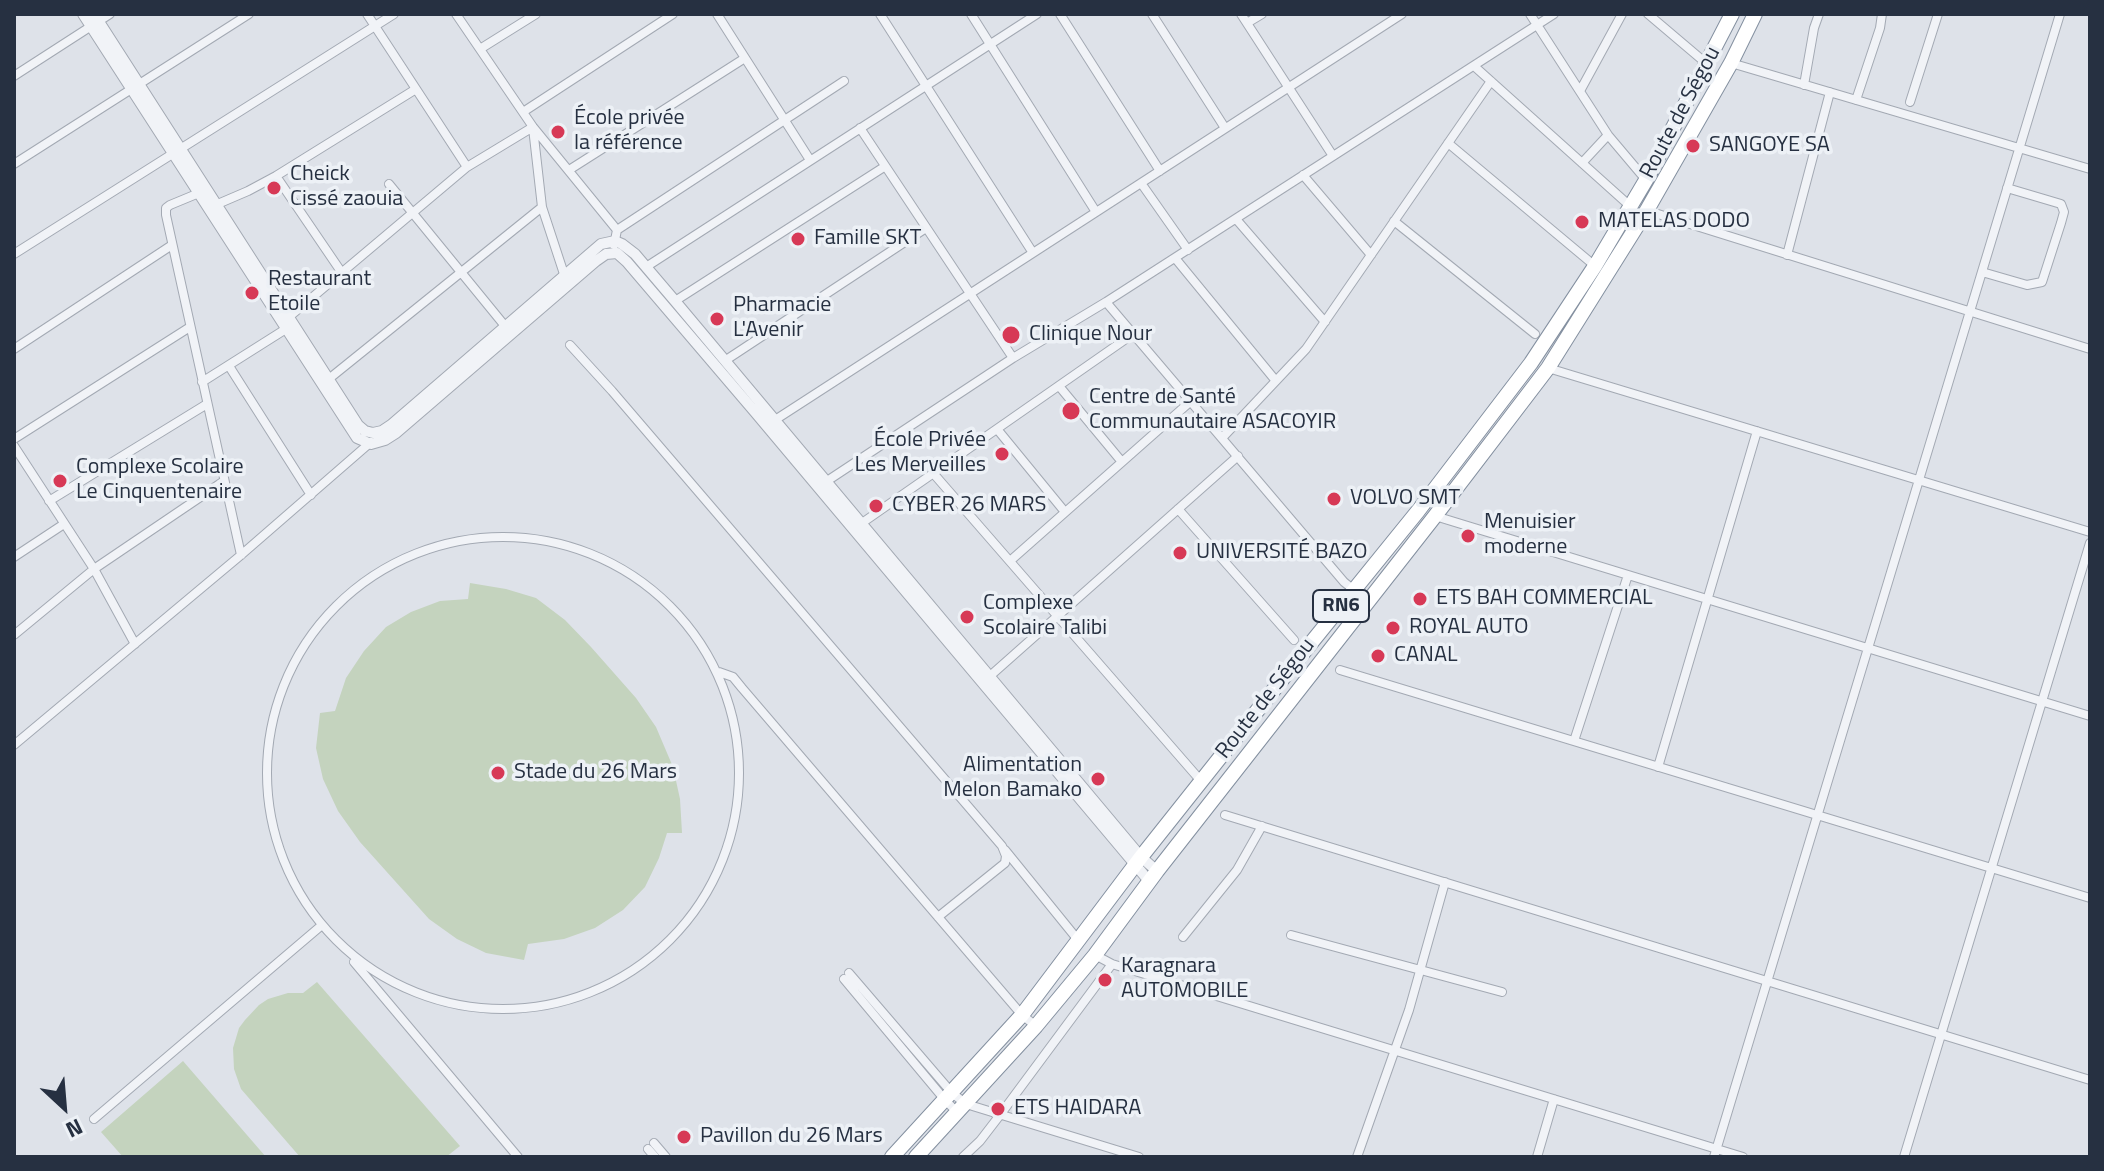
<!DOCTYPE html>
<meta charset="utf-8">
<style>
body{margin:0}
#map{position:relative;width:2104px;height:1171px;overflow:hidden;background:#dee2e9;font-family:"Titillium Web",sans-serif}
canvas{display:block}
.frame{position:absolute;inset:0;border:16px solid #263041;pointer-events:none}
.north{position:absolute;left:24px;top:1067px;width:80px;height:80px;-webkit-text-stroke:6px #edf1f6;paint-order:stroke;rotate:154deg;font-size:22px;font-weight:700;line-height:32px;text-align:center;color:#263041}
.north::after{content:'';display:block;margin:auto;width:28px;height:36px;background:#263041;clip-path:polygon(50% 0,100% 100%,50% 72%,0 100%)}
</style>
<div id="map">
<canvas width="2104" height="1171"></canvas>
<div class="frame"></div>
<div class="north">N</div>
</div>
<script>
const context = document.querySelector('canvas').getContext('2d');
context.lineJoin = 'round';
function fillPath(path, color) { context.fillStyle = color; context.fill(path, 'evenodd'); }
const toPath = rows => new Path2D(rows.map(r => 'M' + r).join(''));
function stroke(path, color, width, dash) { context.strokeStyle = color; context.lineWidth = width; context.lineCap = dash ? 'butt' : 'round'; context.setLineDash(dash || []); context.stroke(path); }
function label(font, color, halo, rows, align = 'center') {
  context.font = font + ' "Titillium Web",sans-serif'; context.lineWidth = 7; context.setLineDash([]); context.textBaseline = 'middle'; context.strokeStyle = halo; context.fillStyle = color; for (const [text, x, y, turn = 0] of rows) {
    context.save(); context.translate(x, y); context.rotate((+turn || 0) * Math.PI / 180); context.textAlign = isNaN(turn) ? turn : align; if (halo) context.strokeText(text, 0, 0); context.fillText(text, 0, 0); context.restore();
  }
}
fillPath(toPath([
 [470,583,506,589,536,598,565,620,591,647,636,698,656,727,673,767,680,799,682,833,667,833,659,858,645,887,623,910,595,928,564,939,528,944,524,960,486,953,457,939,429,919,360,842,338,811,323,779,316,748,320,713,335,711,346,678,364,651,386,627,411,612,440,601,468,599],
 [317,982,460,1146,446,1157,300,1157,241,1089,234,1069,233,1048,239,1028,245,1020,259,1005,268,999,288,993,303,993],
 [183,1061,266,1157,123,1157,101,1132]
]), '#c4d3be');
const minor = toPath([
 [367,14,467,167],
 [456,14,533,127,617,230],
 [717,14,810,160],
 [880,14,1033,253],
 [971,14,1096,212],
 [1060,14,1160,171],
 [1152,14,1225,128],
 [1241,14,1333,156],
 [1530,14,1608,135,1582,163],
 [1648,14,1707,64],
 [1247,23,1262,14],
 [480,49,536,14],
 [1731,63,2090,169],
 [1474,66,1630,206],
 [14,76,110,14],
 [1804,85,1814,28,1819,14],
 [1580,91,1622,14],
 [1856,100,1880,28,1882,14],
 [1910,102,1938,14],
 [523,112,673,14],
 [533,128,542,207,564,274],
 [860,128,1013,358],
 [1608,135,1646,180],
 [1448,143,1595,266],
 [14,164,249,14],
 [569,170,745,58],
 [1303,175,1371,255],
 [276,176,342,273],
 [1141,183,1188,250],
 [389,184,505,326],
 [199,193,170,205,166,208,166,215,241,555],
 [213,206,248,191,276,176,416,89],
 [1658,214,2090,349],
 [1236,219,1325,322],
 [1394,221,1535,334],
 [614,245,617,230,844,81],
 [14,254,394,14],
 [1787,255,1830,92],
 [1175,258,1276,381],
 [646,267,1037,14],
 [1982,272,2027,285,2042,282,2061,223,2064,212,2061,204,2007,188],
 [675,301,884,167],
 [1106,302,1344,582,1354,590],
 [289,317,467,167,533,127],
 [570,345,612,391,1002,846,1006,856,1005,863,938,917],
 [14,349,172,245],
 [726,360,926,228],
 [229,366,311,495],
 [1548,368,2090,532],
 [202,382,289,327],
 [325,382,542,207],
 [1059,386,1122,462],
 [775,420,1402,14],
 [997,429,1065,512],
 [1223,437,1306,349,1491,81],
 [14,439,190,327],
 [14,446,94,569,135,644],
 [933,473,1201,781],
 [827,481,1013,358,1106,302,1554,14],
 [49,501,207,404],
 [1178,509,1294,640],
 [1435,516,2090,716],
 [862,523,1133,334],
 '267 773a236 236 0 1 1 472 0a236 236 0 1 1-472 0Z',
 [14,557,64,524],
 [1010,561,1191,401],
 [14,635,94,569,224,481],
 [1340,670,2090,898],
 [719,672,733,677,742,688,1022,1015,1036,1026],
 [990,676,1238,456],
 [1574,741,1628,575],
 [14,745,241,555,371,442],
 [1658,767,1757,431],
 [1225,815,2090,1080],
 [1005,850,1078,940],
 [1291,935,1502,992],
 [1183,937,1237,870,1262,826],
 [1095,955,1112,964,1743,1157],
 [354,962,518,1157],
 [849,973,952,1093,966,1104,1139,1157],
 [844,979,945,1100,957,1112],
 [94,1119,322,925],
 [654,1143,666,1157],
 [648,1149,655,1157],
 [963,1157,980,1141,1000,1115,1112,964],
 [1357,1157,1409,1010,1445,882],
 [1537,1157,1554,1099],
 [1714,1157,2060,14],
 [1904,1157,2090,543]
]);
const tertiary = toPath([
 [83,14,357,438,371,444,385,440,396,433,596,261,606,254,617,253,627,262,755,412,1149,881],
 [94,14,358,425,365,431,373,433,382,431,391,425,601,244,615,241,622,244,635,254,675,301,1141,857,1157,871]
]);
const trunk = toPath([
 [892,1157,1022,1015,1141,857,1307,648,1418,511,1531,363,1595,266,1646,180,1732,14],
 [916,1157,1036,1026,1095,955,1157,871,1435,516,1548,368,1647,210,1731,63,1755,14]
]);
stroke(minor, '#a3a9b3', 10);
stroke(tertiary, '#a3a9b3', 12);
stroke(trunk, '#8490a0', 16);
stroke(minor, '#f1f3f7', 8);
stroke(tertiary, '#f1f3f7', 10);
stroke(trunk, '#fff', 14);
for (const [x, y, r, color] of [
 [558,132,8,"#d73956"],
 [1693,146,8,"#d73956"],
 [274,188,8,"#d73956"],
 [1582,222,8,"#d73956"],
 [798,239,8,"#d73956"],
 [252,293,8,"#d73956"],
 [717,319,8,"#d73956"],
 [1011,335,10,"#d73956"],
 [1071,411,10,"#d73956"],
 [1002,454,8,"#d73956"],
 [60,481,8,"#d73956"],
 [1334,499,8,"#d73956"],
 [876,506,8,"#d73956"],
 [1468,536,8,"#d73956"],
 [1180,553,8,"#d73956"],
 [1420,599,8,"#d73956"],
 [967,617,8,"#d73956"],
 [1393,628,8,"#d73956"],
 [1378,656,8,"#d73956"],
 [498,773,8,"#d73956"],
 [1098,779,8,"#d73956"],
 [1105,980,8,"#d73956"],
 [998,1109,8,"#d73956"],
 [684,1137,8,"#d73956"]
]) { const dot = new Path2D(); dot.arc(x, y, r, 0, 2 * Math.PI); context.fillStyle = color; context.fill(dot); stroke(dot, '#edf1f6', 3); }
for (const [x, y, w] of [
 [1341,606,56]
]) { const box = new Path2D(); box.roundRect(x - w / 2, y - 16, w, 32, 6); context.fillStyle = '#edf1f6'; context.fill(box); stroke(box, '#263041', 2); }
label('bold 20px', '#263041', null, [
 ["RN6",1341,606]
]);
label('22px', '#263041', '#edf1f6', [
 ["Route de Ségou",1681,113,-62],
 ["Route de Ségou",1266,699,-52]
]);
label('22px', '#263041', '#edf1f6', [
 ["École privée",574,119],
 ["la référence",574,144],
 ["SANGOYE SA",1709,146],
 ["Cheick",290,175],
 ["Cissé zaouia",290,200],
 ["MATELAS DODO",1598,222],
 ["Famille SKT",814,239],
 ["Restaurant",268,280],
 ["Etoile",268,305],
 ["Pharmacie",733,306],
 ["L'Avenir",733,331],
 ["Clinique Nour",1029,335],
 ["Centre de Santé",1089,398],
 ["Communautaire ASACOYIR",1089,423],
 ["École Privée",986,441,"right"],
 ["Les Merveilles",986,466,"right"],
 ["Complexe Scolaire",76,468],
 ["Le Cinquentenaire",76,493],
 ["VOLVO SMT",1350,499],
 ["CYBER 26 MARS",892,506],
 ["Menuisier",1484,523],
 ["moderne",1484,548],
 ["UNIVERSITÉ BAZO",1196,553],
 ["ETS BAH COMMERCIAL",1436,599],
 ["Complexe",983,604],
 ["Scolaire Talibi",983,629],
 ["ROYAL AUTO",1409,628],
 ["CANAL",1394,656],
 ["Alimentation",1082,766,"right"],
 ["Melon Bamako",1082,791,"right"],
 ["Stade du 26 Mars",514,773],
 ["Karagnara",1121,967],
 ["AUTOMOBILE",1121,992],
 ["ETS HAIDARA",1014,1109],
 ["Pavillon du 26 Mars",700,1137]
], 'left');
</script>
